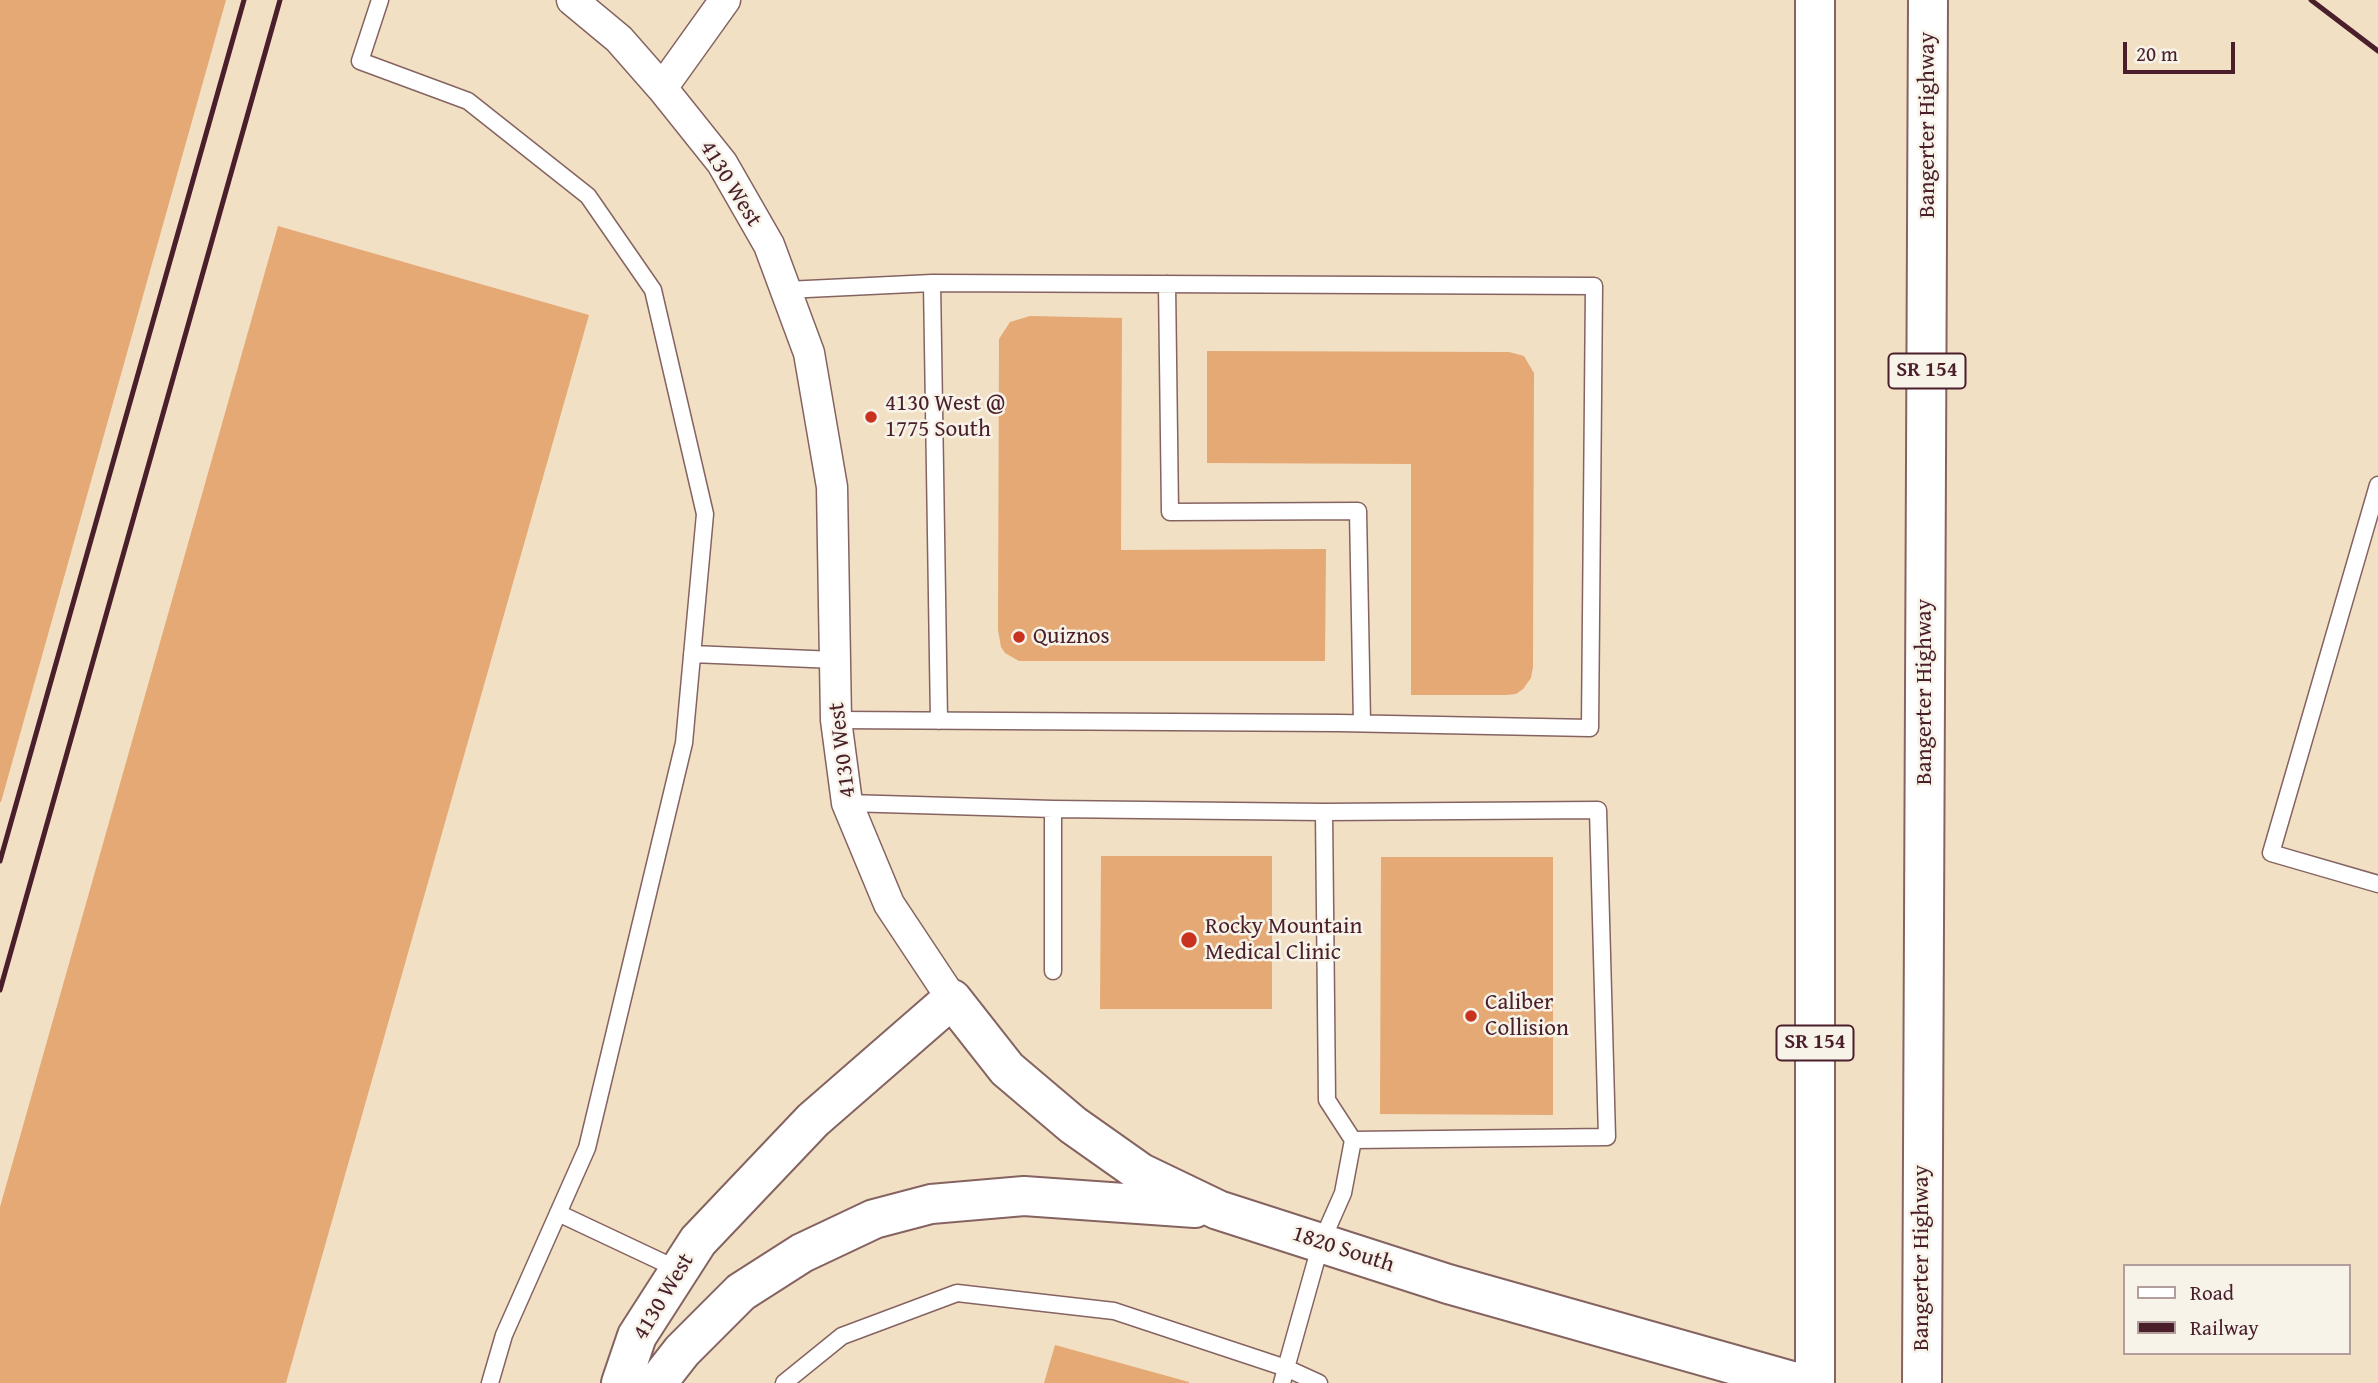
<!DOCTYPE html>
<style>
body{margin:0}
#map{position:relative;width:2378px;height:1383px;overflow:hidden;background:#f2e0c4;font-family:"Gentium Book Plus",serif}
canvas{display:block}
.legend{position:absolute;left:2123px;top:1264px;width:228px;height:91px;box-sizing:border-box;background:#f7f3e8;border:2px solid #b29e9c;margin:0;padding:9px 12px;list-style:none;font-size:21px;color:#4a1f2b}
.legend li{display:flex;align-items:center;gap:14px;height:35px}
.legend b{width:35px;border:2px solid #b29e9c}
.scale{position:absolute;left:2123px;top:42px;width:112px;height:32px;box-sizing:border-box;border:4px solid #4a1f2b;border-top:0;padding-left:9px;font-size:21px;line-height:24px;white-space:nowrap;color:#4a1f2b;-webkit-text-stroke:5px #f7f3e8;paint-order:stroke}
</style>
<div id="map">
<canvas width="2378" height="1383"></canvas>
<ul class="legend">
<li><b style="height:9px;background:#fff"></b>Road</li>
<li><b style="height:9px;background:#4a1f2b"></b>Railway</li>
</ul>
<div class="scale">20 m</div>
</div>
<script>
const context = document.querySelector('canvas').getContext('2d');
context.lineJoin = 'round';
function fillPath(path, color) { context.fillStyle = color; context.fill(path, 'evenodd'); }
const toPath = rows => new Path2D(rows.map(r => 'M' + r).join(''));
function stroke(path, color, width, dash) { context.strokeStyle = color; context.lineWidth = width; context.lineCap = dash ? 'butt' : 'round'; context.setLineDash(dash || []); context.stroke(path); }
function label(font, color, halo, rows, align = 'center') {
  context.font = font + ' "Gentium Book Plus",serif'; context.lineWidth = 5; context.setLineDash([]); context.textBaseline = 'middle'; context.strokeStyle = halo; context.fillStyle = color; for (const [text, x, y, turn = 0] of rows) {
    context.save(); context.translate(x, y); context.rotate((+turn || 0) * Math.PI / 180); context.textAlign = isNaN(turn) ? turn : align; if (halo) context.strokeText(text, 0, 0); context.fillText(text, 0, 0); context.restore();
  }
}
fillPath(toPath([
 [0,0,226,0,1,802,0,802],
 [278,226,589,315,286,1383,0,1383,0,1207],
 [1030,316,1122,318,1121,550,1326,549,1325,661,1019,661,1005,653,1001,647,998,630,999,339,1010,322],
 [1207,351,1509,352,1524,356,1534,373,1533,667,1531,678,1523,689,1516,694,1506,695,1411,695,1411,464,1207,463],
 [1101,856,1272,856,1272,1009,1100,1009],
 [1381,857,1553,857,1553,1115,1380,1114],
 [1055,1345,1189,1382,1189,1383,1044,1383]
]), '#e4a975');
const lane = toPath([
 [380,0,360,61,468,101,588,196,653,290,705,514,684,743,587,1148,504,1335,490,1383],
 [932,283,939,721],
 [1167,284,1170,512,1358,511,1362,723],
 [786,290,932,283,1594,286,1590,728,1339,723,836,720],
 [2378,485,2271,853,2378,884],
 [692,654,835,660],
 [847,803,1053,809,1324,812,1327,1100,1353,1140],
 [1053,809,1053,971],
 [558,1213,679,1270],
 [784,1383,842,1336,957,1293,1114,1311,1286,1368,1321,1243,1343,1193,1353,1140,1607,1137,1598,810,1324,812],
 [1282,1383,1286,1368,1319,1383]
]);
const street = toPath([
 [572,0,619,39,662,88,722,163,769,245,809,353,832,487,836,720,847,803,889,904,952,999],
 [662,88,725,0]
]);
const secondary = toPath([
 [621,1383,637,1336,698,1241,813,1120,952,999,1007,1069,1073,1125,1141,1173,1218,1210,1448,1284,1799,1383],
 [657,1383,682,1351,741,1292,802,1253,874,1219,931,1204,1024,1196,1195,1208]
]);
const highway = toPath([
 [1815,0,1815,1383],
 [1922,1383,1928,0]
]);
stroke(lane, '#856361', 19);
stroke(street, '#856361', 33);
stroke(secondary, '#856361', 42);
stroke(highway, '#856361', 42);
stroke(lane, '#fff', 16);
stroke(street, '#fff', 30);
stroke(secondary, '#fff', 38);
stroke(highway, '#fff', 38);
stroke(toPath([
 [2311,0,2378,51],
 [0,861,244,0],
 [0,990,280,0]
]), '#4a1f2b', 5);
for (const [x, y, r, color] of [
 [871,417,7,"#c8321e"],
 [1019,637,7,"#c8321e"],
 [1189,940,9,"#c8321e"],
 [1471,1016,7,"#c8321e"]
]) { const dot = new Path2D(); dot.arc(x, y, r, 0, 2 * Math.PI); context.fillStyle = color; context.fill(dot); stroke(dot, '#f7f3e8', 2.5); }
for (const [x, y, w] of [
 [1927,371,77],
 [1815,1043,77]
]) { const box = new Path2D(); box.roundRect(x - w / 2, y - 17.5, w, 35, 5); context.fillStyle = '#f7f3e8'; context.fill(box); stroke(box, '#4a1f2b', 2); }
label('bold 21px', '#4a1f2b', null, [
 ["SR 154",1927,371],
 ["SR 154",1815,1043]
]);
label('23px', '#4a1f2b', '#f7f3e8', [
 ["Bangerter Highway",1928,125,-90],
 ["4130 West",730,184,58],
 ["Bangerter Highway",1925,692,-90],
 ["4130 West",843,750,-97],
 ["1820 South",1343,1250,18],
 ["Bangerter Highway",1922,1258,-90],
 ["4130 West",664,1297,-59]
]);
label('23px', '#4a1f2b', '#f7f3e8', [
 ["4130 West @",885,404],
 ["1775 South",885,430],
 ["Quiznos",1033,637],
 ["Rocky Mountain",1205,927],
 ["Medical Clinic",1205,953],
 ["Caliber",1485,1003],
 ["Collision",1485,1029]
], 'left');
</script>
